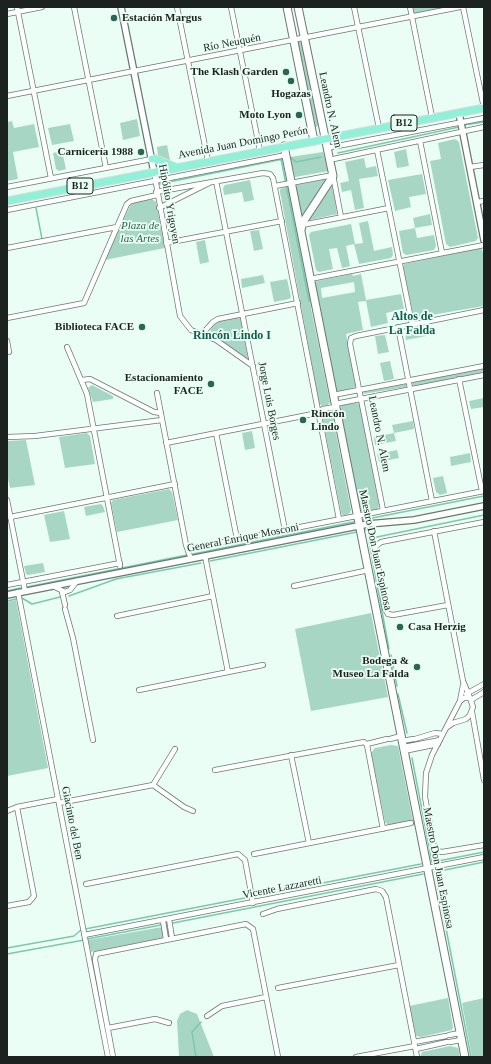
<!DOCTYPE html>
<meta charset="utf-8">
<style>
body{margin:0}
#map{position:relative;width:491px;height:1064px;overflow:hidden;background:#ebfef6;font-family:Georgia,serif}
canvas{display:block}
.frame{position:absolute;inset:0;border:8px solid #1b221f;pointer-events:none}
</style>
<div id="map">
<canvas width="491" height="1064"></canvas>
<div class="frame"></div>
</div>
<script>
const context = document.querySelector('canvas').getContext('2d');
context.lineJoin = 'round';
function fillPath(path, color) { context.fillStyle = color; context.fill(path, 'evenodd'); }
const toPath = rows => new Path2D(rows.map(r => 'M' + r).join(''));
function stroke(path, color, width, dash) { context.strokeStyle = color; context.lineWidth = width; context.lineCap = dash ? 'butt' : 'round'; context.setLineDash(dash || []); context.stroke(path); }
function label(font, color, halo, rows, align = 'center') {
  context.font = font + ' Georgia,serif'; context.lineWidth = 3.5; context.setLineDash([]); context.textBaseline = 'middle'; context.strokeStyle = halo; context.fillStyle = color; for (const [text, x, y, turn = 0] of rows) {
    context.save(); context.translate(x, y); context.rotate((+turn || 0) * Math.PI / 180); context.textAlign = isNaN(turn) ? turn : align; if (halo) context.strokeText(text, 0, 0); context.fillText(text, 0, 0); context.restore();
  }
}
fillPath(toPath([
 [410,7,460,7,412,16],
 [299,41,301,42,306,56,319,125,316,127,314,127,298,43],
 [137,119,140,136,123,140,120,123],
 [12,121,14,128,34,124,39,147,13,152,18,179,7,181,7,122],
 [70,124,74,141,52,145,48,128],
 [455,139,459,142,478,238,476,241,450,247,446,244,430,161,441,159,438,143],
 [167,145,170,160,167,161,158,156,157,147],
 [406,149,409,166,397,168,394,152],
 [62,151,66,169,59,171,56,169,53,153],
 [323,152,329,171,295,177,290,157],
 [364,158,366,168,376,166,378,176,359,179,364,208,355,210,351,190,342,192,340,183,349,181,345,162],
 [422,174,426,194,409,197,411,207,395,211,388,180],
 [328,179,304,217,302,217,296,188,297,185],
 [250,180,254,200,244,202,242,192,224,195,223,188,225,185],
 [330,186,333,187,337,214,310,220,309,218],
 [286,187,289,188,310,292,311,308,330,402,328,405,322,406,319,403,280,192,280,189],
 [152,199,156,202,165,248,105,260,130,206,135,202],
 [430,214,432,225,415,228,417,238,434,235,436,246,434,250,406,255,403,253,399,231,415,228,413,218],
 [368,221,374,251,392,247,393,255,391,258,359,264,354,244,346,246,350,266,342,268,337,248,329,249,333,269,319,272,316,270,309,235,311,232,351,224,355,244,363,243,359,223],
 [259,230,263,249,254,251,250,231],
 [205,240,209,262,200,264,196,242],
 [481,248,484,254,484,306,414,318,403,267,404,264],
 [352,274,353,276,361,274,366,300,401,294,404,309,386,313,388,323,371,327,366,301,358,302,363,330,346,334,356,387,338,392,336,389,315,283,317,281],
 [354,282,355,292,322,298,321,288],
 [263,275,265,283,242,288,241,279],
 [287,279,291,297,289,299,274,302,270,282],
 [237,317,241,319,248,359,210,333,211,329,217,322],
 [424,327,426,336,406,340,405,333,407,330],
 [385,335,389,352,378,354,375,336],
 [390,361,394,379,384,381,380,363],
 [484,368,484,372,414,386,412,384,413,382],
 [406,384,407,385,406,387,363,394,364,392],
 [92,385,113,396,113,399,93,402,88,388],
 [484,398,484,407,471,409,469,401],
 [356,403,360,404,379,505,378,509,363,512,359,510,340,409,342,405],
 [330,411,332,413,351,510,350,513,346,515,342,515,341,512,322,415,323,412],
 [413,421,414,429,394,433,396,441,375,445,374,437,394,433,392,425],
 [252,431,255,448,245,450,242,433],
 [87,433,90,436,95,464,65,468,59,437],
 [26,440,35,485,10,488,7,474,7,441],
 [397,450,399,458,379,462,377,454],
 [470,453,471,462,451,466,450,457],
 [443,476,447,493,440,495,436,492,433,478],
 [169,489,172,492,178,520,117,532,111,503,113,500],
 [101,504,103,506,105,512,86,516,84,507],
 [64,511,70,539,50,542,44,515],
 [43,563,45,572,28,575,26,574,24,566],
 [16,600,48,768,7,776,7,602],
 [371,613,388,697,311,711,295,629],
 [391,745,398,746,413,821,389,826,385,822,371,753,375,748],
 [162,927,163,937,162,938,91,952,88,940],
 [448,998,453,1027,452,1030,421,1037,416,1036,409,1006],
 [484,998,484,1057,472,1057,462,1003],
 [187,1010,197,1014,214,1057,179,1057,177,1021,180,1014],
 [450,1046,458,1048,460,1057,420,1057,422,1052]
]), '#a7d6c5');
stroke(toPath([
 [464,125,484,122],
 [338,153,459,127],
 [290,157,296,162,321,157],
 [281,159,309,301],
 [159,184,283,159],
 [36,208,42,239],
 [362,520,484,496],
 [364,530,368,530,369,537,372,538,484,515],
 [370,538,369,541,389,649],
 [193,554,353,522],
 [210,561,357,532],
 [27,587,187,555],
 [7,591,20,588],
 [69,596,116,579,201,563],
 [22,598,32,604,60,597],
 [7,601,16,599],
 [391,655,397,686],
 [398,694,407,733],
 [412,758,432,862],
 [433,862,484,852],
 [435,872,471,1057],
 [435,872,484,862],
 [255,896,421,864],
 [173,923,423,874],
 [85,929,250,897],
 [87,939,161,925],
 [7,948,74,936,81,930],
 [7,954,84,940],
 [196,1057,192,1032,201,1022]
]), '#7ac9ae', 1.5);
const minor = toPath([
 [17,7,51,178],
 [74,7,106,168],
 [177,7,208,161],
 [231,7,260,151],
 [354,7,379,128],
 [410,7,432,117],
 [463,7,484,108],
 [7,14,42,7],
 [7,96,460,7],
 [420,141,442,253],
 [327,148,484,118],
 [377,150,412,324],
 [329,160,484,127],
 [470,167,484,165],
 [154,172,180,316,191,330,216,340,253,366],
 [216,181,285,530],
 [275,186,333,175,341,217],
 [7,187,152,159],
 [156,192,263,173,270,174,273,178,339,519],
 [477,202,484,201],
 [159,208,209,183],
 [7,210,286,155],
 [302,225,389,208],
 [166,243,282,221],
 [7,248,117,227],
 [310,279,484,245],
 [7,318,84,303,127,204,131,201,157,195],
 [398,327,432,501],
 [201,335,213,322,218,319,298,303],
 [7,341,9,352],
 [67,347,87,394,120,566],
 [459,379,482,491],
 [82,380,90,379,154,412,161,413],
 [157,393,186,545,191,559],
 [333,395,484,366],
 [335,404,484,375],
 [216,433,237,539],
 [7,437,35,436,162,420],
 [166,443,313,414,323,409,335,407],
 [7,500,25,591],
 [383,510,350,344,351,338,356,336,484,310],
 [10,517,175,484],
 [434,531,463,681,471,700,484,692],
 [188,549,484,491],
 [205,556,228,672],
 [7,585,120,563],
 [53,586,65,592,70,590,77,581],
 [294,586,369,570],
 [18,592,108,1057],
 [62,592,65,605],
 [448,605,393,615,388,614,385,609,375,547,381,542,484,522],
 [65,609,73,638,93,740],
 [117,616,213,596],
 [139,690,263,665],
 [466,694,484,684],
 [460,701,463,685],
 [472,712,484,780],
 [446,728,453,723,466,719,470,715,473,707,470,698,464,698,460,701,432,755,426,773,425,797,434,847,437,851,442,852,484,845],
 [390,739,401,736],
 [415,739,435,733,443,734],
 [402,741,413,739],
 [367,744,387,739],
 [404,747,440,740],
 [404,751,438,744],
 [291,755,309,843],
 [215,770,364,742,367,745,383,829],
 [153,785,175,749],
 [59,803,153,785,184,807,193,811],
 [7,811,17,807,58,799],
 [254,854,411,823],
 [86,884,238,854,245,860,253,903],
 [7,906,29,902,34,896,17,807],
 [263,914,277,909,376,889,382,891,386,897,417,1057],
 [169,919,172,938],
 [163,921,166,939],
 [84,935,484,857],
 [278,988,399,965],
 [207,1016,222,1006,266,997],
 [108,1028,155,1019,169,1023],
 [449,1035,460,1033],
 [414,1042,446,1036],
 [450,1042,461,1040],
 [416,1049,447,1042],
 [113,1057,95,960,96,954,246,924,253,929,278,1057],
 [356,1057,415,1046]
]);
const tertiary = toPath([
 [121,7,154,172],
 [459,113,484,240],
 [7,595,368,524,414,520,484,506]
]);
const secondary = toPath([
 [287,7,314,141],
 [298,7,333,176,303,222,301,230],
 [284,146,465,1057]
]);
const primary = toPath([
 [152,159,156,159,175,167],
 [7,201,484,108]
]);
stroke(minor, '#687973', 6);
stroke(tertiary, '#687973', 8);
stroke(secondary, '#687973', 9);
stroke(primary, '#dbdcdb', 9);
stroke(minor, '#fff', 4.5);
stroke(tertiary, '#fff', 5.5);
stroke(secondary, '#fff', 7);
stroke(primary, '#8ff1d7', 7);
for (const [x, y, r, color] of [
 [114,18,4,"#286754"],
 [286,72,4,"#286754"],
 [291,81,4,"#286754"],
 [299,115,4,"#286754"],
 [141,152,4,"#286754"],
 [142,327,4,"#286754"],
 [211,384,4,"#286754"],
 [303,420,4,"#286754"],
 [400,627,4,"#286754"],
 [417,667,4,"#286754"]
]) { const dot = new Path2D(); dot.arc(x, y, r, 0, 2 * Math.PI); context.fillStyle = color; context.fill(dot); stroke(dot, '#ebfef6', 1.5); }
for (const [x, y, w] of [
 [404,123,26],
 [80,186,26]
]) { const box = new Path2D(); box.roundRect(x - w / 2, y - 8, w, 16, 3); context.fillStyle = '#ebfef6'; context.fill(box); stroke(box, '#1b221f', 1); }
label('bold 10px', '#1b221f', null, [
 ["B12",404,123],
 ["B12",80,186]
]);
label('bold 11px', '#1b221f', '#ebfef6', [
 ["Estación Margus",122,18,"left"],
 ["The Klash Garden",278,72],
 ["Hogazas",291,94,"center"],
 ["Moto Lyon",291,115],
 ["Carnicería 1988",133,152],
 ["Biblioteca FACE",134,327],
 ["Estacionamiento",203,378],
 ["FACE",203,391],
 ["Rincón",311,414,"left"],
 ["Lindo",311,427,"left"],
 ["Casa Herzig",408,627,"left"],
 ["Bodega &",409,661],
 ["Museo La Falda",409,674]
], 'right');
label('11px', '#1b221f', '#ebfef6', [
 ["Río Neuquén",232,43,-11],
 ["Leandro N. Alem",330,110,78],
 ["Avenida Juan Domingo Perón",243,143,-11],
 ["Hipólito Yrigoyen",169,204,80],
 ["Jorge Luis Borges",269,401,79],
 ["Leandro N. Alem",379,434,79],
 ["General Enrique Mosconi",243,538,-11],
 ["Maestro Don Juan Espinosa",375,550,78],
 ["Giacinto del Ben",72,823,79],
 ["Maestro Don Juan Espinosa",438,868,79],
 ["Vicente Lazzaretti",282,888,-11]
]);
label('italic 11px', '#266351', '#ebfef6', [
 ["Plaza de",140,226],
 ["las Artes",140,239]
]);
label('bold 12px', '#0f5f4b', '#ebfef6', [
 ["Altos de",412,317],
 ["La Falda",412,331],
 ["Rincón Lindo I",232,336]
]);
</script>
